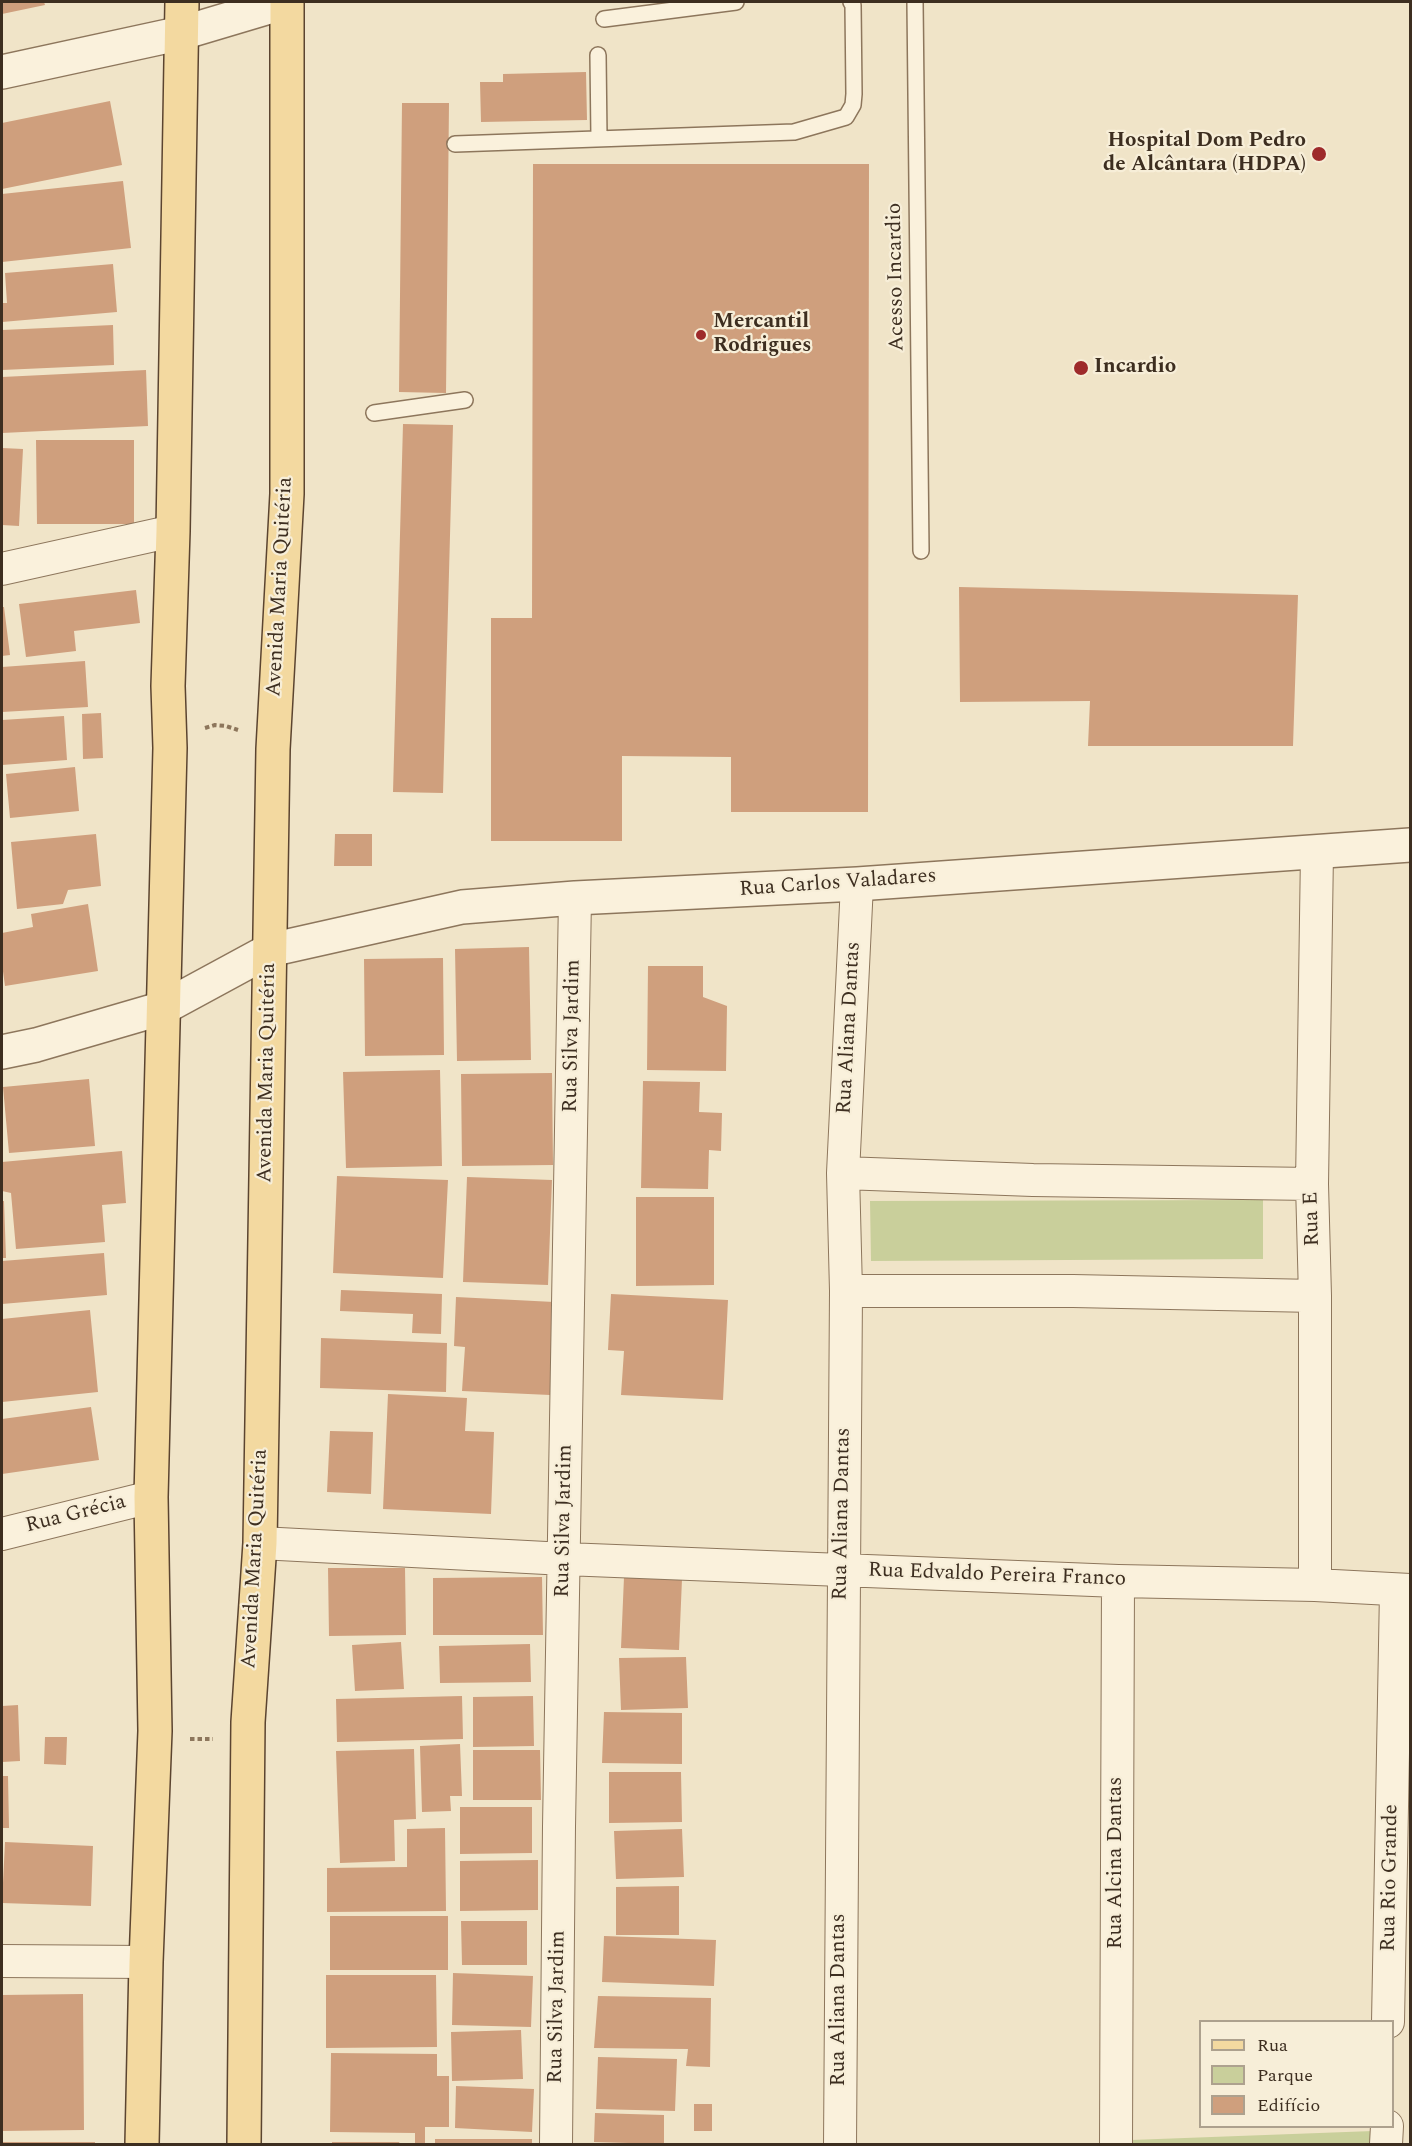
<!DOCTYPE html>
<meta charset="utf-8">
<style>
body{margin:0}
#map{position:relative;width:1412px;height:2146px;overflow:hidden;background:#f0e4c8;font-family:Spectral,serif}
canvas{display:block}
.frame{position:absolute;inset:0;border:3px solid #3d2e20;pointer-events:none}
.legend{position:absolute;left:1199px;top:2020px;width:195px;height:108px;box-sizing:border-box;background:#f7eed8;border:2px solid #ada18e;margin:0;padding:8px 10px;list-style:none;font-size:18px;color:#3d2e20}
.legend li{display:flex;align-items:center;gap:12px;height:30px}
.legend b{width:30px;border:2px solid #ada18e}
</style>
<div id="map">
<canvas width="1412" height="2146"></canvas>
<div class="frame"></div>
<ul class="legend">
<li><b style="height:8px;background:#f3d9a0"></b>Rua</li>
<li><b style="height:16px;background:#c9cf9b"></b>Parque</li>
<li><b style="height:16px;background:#cf9f7d"></b>Edifício</li>
</ul>
</div>
<script>
const context = document.querySelector('canvas').getContext('2d');
context.lineJoin = 'round';
function fillPath(path, color) { context.fillStyle = color; context.fill(path, 'evenodd'); }
const toPath = rows => new Path2D(rows.map(r => 'M' + r).join(''));
function stroke(path, color, width, dash) { context.strokeStyle = color; context.lineWidth = width; context.lineCap = dash ? 'butt' : 'round'; context.setLineDash(dash || []); context.stroke(path); }
function label(font, color, halo, rows, align = 'center') {
  context.font = font + ' Spectral,serif'; context.lineWidth = 4.5; context.setLineDash([]); context.textBaseline = 'middle'; context.strokeStyle = halo; context.fillStyle = color; for (const [text, x, y, turn = 0] of rows) {
    context.save(); context.translate(x, y); context.rotate((+turn || 0) * Math.PI / 180); context.textAlign = isNaN(turn) ? turn : align; if (halo) context.strokeText(text, 0, 0); context.fillText(text, 0, 0); context.restore();
  }
}
fillPath(toPath([
 [1263,1200,1263,1259,871,1261,870,1201],
 [1373,2131,1372,2144,1131,2144,1131,2140]
]), '#c9cf9b');
fillPath(toPath([
 [2,2,44,2,45,5,2,14],
 [586,72,587,120,481,122,480,82,503,82,503,74],
 [110,101,122,165,2,189,2,123],
 [402,103,449,103,446,393,399,392],
 [533,164,869,164,868,812,731,812,731,757,622,756,622,841,491,841,491,618,532,618],
 [123,181,131,248,2,262,2,194],
 [113,264,117,312,2,322,2,303,7,303,5,273],
 [113,325,114,365,2,370,2,330],
 [146,370,148,426,2,433,2,377],
 [403,424,453,425,443,793,393,792],
 [36,440,134,440,134,524,37,524],
 [2,448,23,449,19,526,2,525],
 [959,587,1298,595,1293,746,1088,746,1090,701,960,702],
 [136,590,140,623,74,631,76,651,26,657,19,604],
 [2,607,4,607,10,655,2,656],
 [85,661,88,707,2,712,2,667],
 [101,713,103,758,83,759,82,714],
 [64,716,67,760,2,765,2,720],
 [75,767,79,811,10,818,6,774],
 [96,834,101,886,68,890,63,904,17,909,11,842],
 [335,834,372,834,372,866,334,866],
 [88,904,98,971,5,986,2,964,2,933,33,927,31,914],
 [529,947,531,1060,457,1061,455,949],
 [443,958,444,1055,365,1056,364,959],
 [648,966,703,966,703,997,727,1006,726,1071,647,1070],
 [440,1070,442,1166,346,1168,343,1072],
 [552,1073,553,1165,462,1166,461,1074],
 [89,1079,95,1146,9,1153,3,1087],
 [643,1081,700,1082,699,1112,722,1113,721,1151,709,1150,708,1189,641,1188],
 [122,1151,126,1203,102,1205,105,1242,16,1249,11,1193,2,1191,2,1162],
 [337,1176,448,1180,443,1278,333,1273],
 [467,1177,552,1180,548,1285,463,1282],
 [636,1197,714,1197,714,1285,636,1286],
 [2,1201,4,1201,6,1258,2,1258],
 [104,1253,107,1295,2,1304,2,1261],
 [341,1290,442,1294,441,1334,412,1333,413,1314,340,1311],
 [611,1294,728,1300,723,1400,621,1395,624,1351,608,1350],
 [456,1297,554,1302,550,1395,462,1391,465,1347,454,1346],
 [90,1310,98,1392,2,1402,2,1319],
 [321,1338,447,1343,446,1392,320,1388],
 [388,1394,467,1398,465,1431,494,1432,491,1514,383,1509],
 [91,1407,99,1460,2,1474,2,1419],
 [330,1431,373,1432,371,1494,327,1492],
 [328,1568,405,1568,406,1635,329,1636],
 [542,1577,543,1635,433,1635,433,1578],
 [624,1577,682,1579,679,1650,621,1648],
 [401,1642,404,1689,355,1691,352,1645],
 [530,1644,531,1682,440,1683,439,1646],
 [686,1657,688,1708,621,1710,619,1658],
 [462,1696,463,1739,337,1742,336,1699],
 [533,1696,534,1746,473,1747,473,1697],
 [18,1705,20,1761,2,1762,2,1706],
 [604,1712,682,1713,682,1764,602,1763],
 [45,1737,67,1737,66,1765,44,1764],
 [460,1744,462,1796,450,1796,451,1811,422,1812,420,1746],
 [414,1749,416,1819,394,1820,395,1861,340,1863,336,1751],
 [473,1750,540,1750,541,1800,473,1800],
 [609,1772,681,1772,682,1822,609,1823],
 [2,1776,8,1776,9,1828,2,1828],
 [460,1807,532,1807,532,1853,460,1854],
 [445,1828,446,1911,327,1912,327,1868,407,1867,407,1829],
 [682,1829,684,1877,616,1879,614,1831],
 [5,1842,93,1846,91,1906,2,1903],
 [538,1860,538,1910,460,1911,460,1861],
 [679,1886,679,1935,616,1935,616,1887],
 [330,1916,448,1916,448,1970,330,1970],
 [461,1921,527,1921,527,1965,462,1965],
 [604,1936,716,1940,714,1986,602,1982],
 [453,1973,533,1976,531,2027,452,2025],
 [326,1975,436,1975,437,2047,326,2048],
 [83,1994,84,2130,2,2131,2,1995],
 [598,1996,711,1998,710,2067,686,2066,688,2049,594,2048],
 [521,2030,523,2079,452,2081,451,2032],
 [331,2053,437,2054,437,2076,449,2076,449,2127,425,2127,425,2144,415,2144,415,2133,330,2132],
 [598,2057,677,2059,675,2111,596,2109],
 [456,2086,534,2089,532,2132,455,2128],
 [694,2104,712,2104,712,2131,694,2131],
 [595,2113,664,2115,664,2144,594,2142],
 [435,2139,532,2139,532,2144,435,2144],
 [2,2142,95,2142,95,2144,2,2144],
 [332,2142,399,2142,400,2144,332,2144]
]), '#cf9f7d');
const service = toPath([
 [915,2,921,551],
 [604,19,736,2],
 [598,55,599,138],
 [455,144,794,132,846,117,853,105,854,94,853,5,851,2],
 [374,413,465,400]
]);
const minor = toPath([
 [2,569,173,531],
 [843,1173,1033,1180,1312,1184],
 [846,1291,1073,1291,1315,1296],
 [2,1534,151,1497],
 [260,1543,565,1559,1118,1581,1315,1585,1410,1590],
 [1315,1585,1315,1296,1312,1184,1317,852],
 [2,1961,146,1962],
 [1388,2022,1396,1591],
 [556,2144,559,1826,575,898],
 [840,2144,846,1291,843,1173,857,884],
 [1116,2144,1118,1581],
 [1386,2144,1387,2126]
]);
const tertiary = toPath([
 [2,72,182,33,286,2],
 [2,1052,36,1045,163,1008,270,950,462,907,575,898,857,884,1410,845]
]);
const primary = toPath([
 [142,2144,146,1962,155,1731,151,1497,170,748,168,686,173,531,182,2],
 [244,2144,248,1722,260,1543,273,749,287,494,287,2]
]);
stroke(service, '#8d765c', 18);
stroke(minor, '#8d765c', 34);
stroke(tertiary, '#8d765c', 36);
stroke(primary, '#5b4430', 36);
stroke(toPath([
 [205,728,215,725,226,726,238,730],
 [190,1739,213,1739]
]), '#8d765c', 4, [4.5, 3]);
stroke(service, '#faf1dc', 15);
stroke(minor, '#faf1dc', 32);
stroke(tertiary, '#faf1dc', 33);
stroke(primary, '#f3d9a0', 33);
for (const [x, y, r, color] of [
 [1319,154,8,"#9e2a2b"],
 [701,335,6,"#9e2a2b"],
 [1081,368,8,"#9e2a2b"]
]) { const dot = new Path2D(); dot.arc(x, y, r, 0, 2 * Math.PI); context.fillStyle = color; context.fill(dot); stroke(dot, '#f7eed8', 2); }
label('bold 21px', '#3d2e20', '#f7eed8', [
 ["Hospital Dom Pedro",1306,142,"right"],
 ["de Alcântara (HDPA)",1306,166,"right"],
 ["Mercantil",713,323],
 ["Rodrigues",713,347],
 ["Incardio",1094,368]
], 'left');
label('21px', '#3d2e20', '#f7eed8', [
 ["Acesso Incardio",897,277,-91],
 ["Avenida Maria Quitéria",281,587,-87],
 ["Rua Carlos Valadares",838,884,-4],
 ["Rua Aliana Dantas",850,1028,-87],
 ["Rua Silva Jardim",573,1036,-89],
 ["Avenida Maria Quitéria",268,1073,-89],
 ["Rua E",1313,1219,-92],
 ["Rua Aliana Dantas",843,1514,-89],
 ["Rua Grécia",76,1515,-14],
 ["Rua Silva Jardim",565,1521,-89],
 ["Avenida Maria Quitéria",256,1559,-87],
 ["Rua Edvaldo Pereira Franco",997,1576,2],
 ["Rua Alcina Dantas",1117,1863,-90],
 ["Rua Rio Grande",1391,1878,-89],
 ["Rua Aliana Dantas",840,2000,-90],
 ["Rua Silva Jardim",558,2007,-89]
]);
</script>
